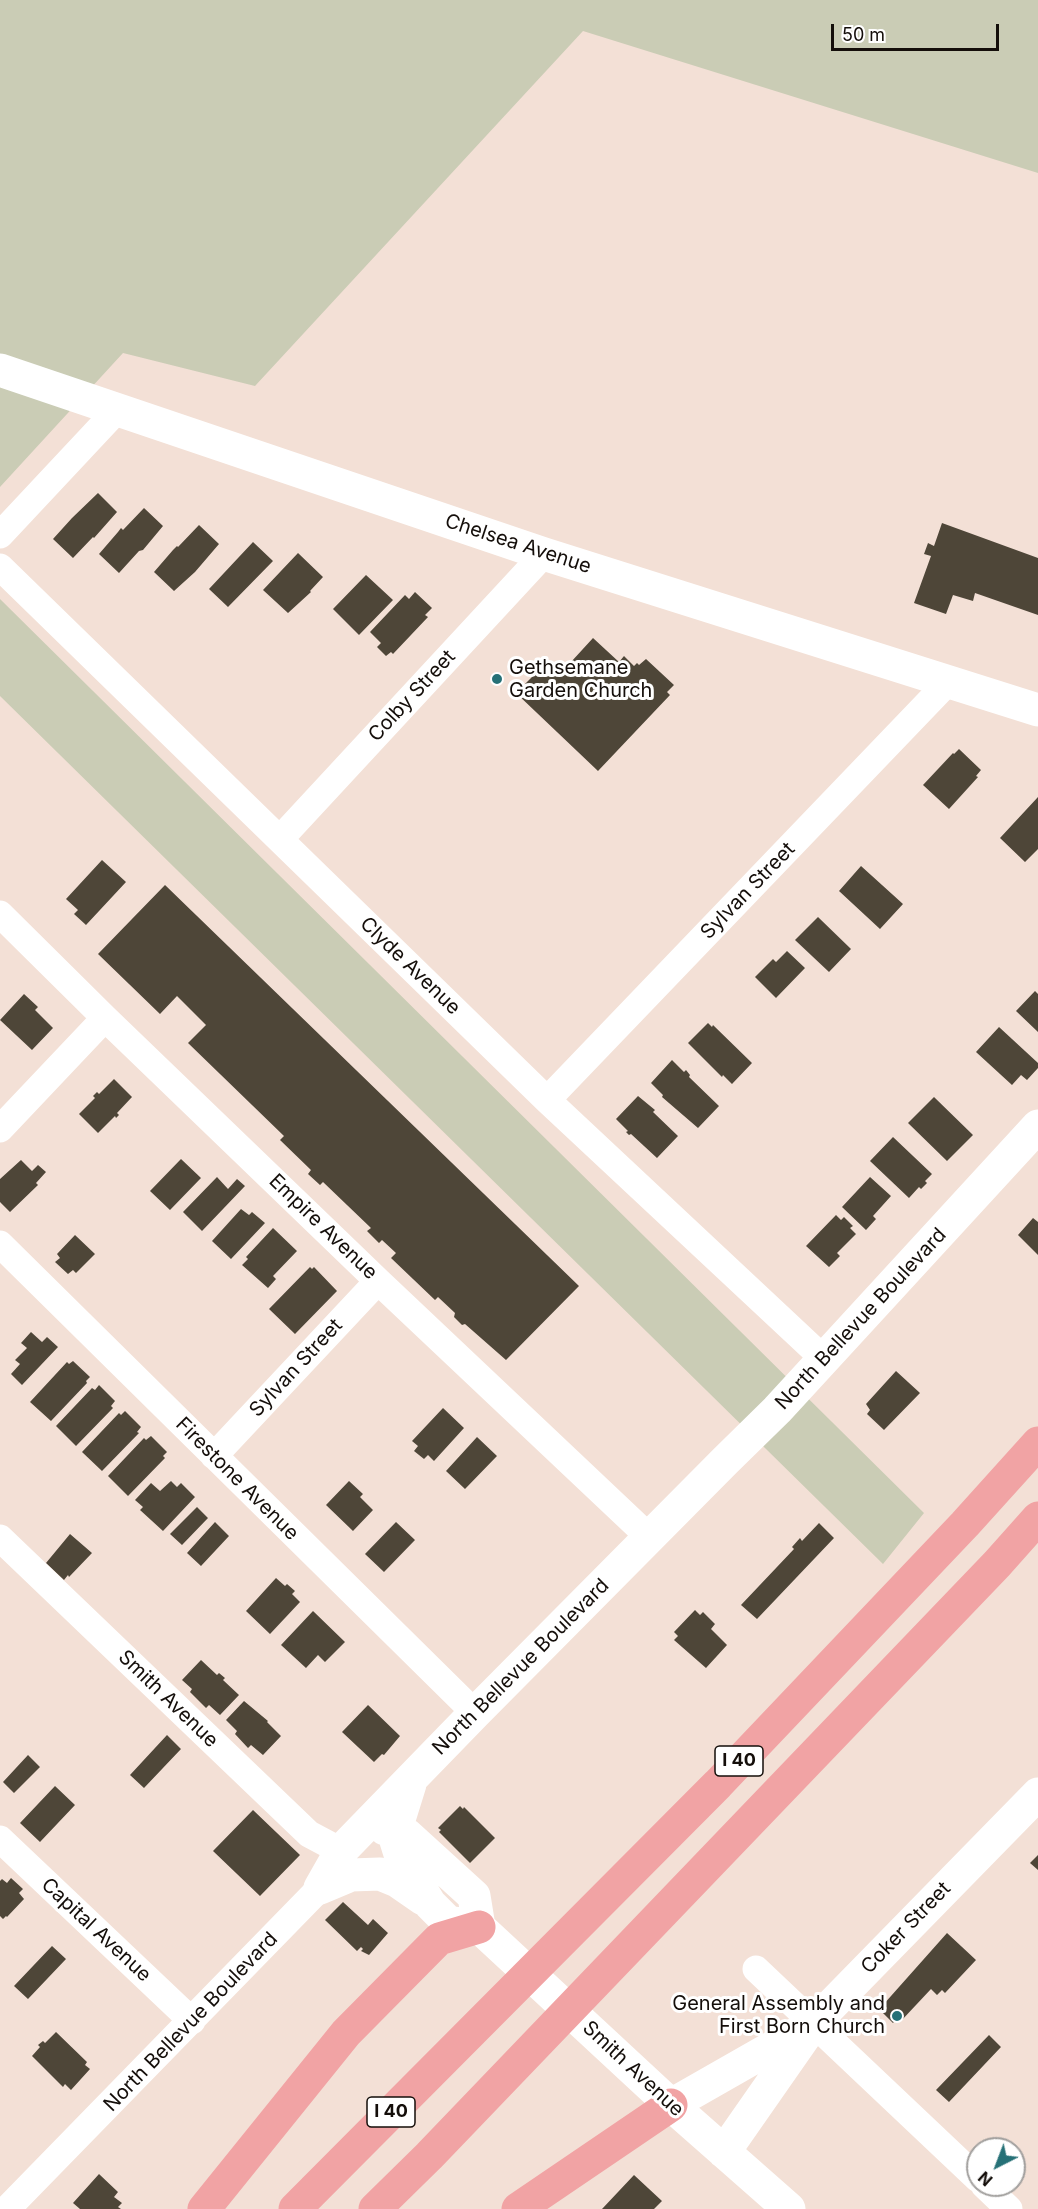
<!DOCTYPE html>
<style>
body{margin:0}
#map{position:relative;width:1038px;height:2209px;overflow:hidden;background:#f3e0d6;font-family:Inter,sans-serif}
canvas{display:block}
.north{position:absolute;left:966px;top:2137px;width:60px;height:60px;box-sizing:border-box;background:#fff;border:2px solid #a19f9d;border-radius:50%;rotate:222deg;font-size:16px;font-weight:700;line-height:24px;text-align:center;color:#140e0a}
.north::after{content:'';display:block;margin:auto;width:21px;height:27px;background:#267177;clip-path:polygon(50% 0,100% 100%,50% 72%,0 100%)}
.scale{position:absolute;left:831px;top:24px;width:168px;height:27px;box-sizing:border-box;border:3px solid #140e0a;border-top:0;padding-left:8px;font-size:18px;line-height:21px;white-space:nowrap;color:#140e0a;-webkit-text-stroke:4px #fff;paint-order:stroke}
</style>
<div id="map">
<canvas width="1038" height="2209"></canvas>
<div class="north">N</div>
<div class="scale">50 m</div>
</div>
<script>
const context = document.querySelector('canvas').getContext('2d');
context.lineJoin = 'round';
function fillPath(path, color) { context.fillStyle = color; context.fill(path, 'evenodd'); }
const toPath = rows => new Path2D(rows.map(r => 'M' + r).join(''));
function stroke(path, color, width, dash) { context.strokeStyle = color; context.lineWidth = width; context.lineCap = dash ? 'butt' : 'round'; context.setLineDash(dash || []); context.stroke(path); }
function label(font, color, halo, rows, align = 'center') {
  context.font = font + ' Inter,sans-serif'; context.lineWidth = 6; context.setLineDash([]); context.textBaseline = 'middle'; context.strokeStyle = halo; context.fillStyle = color; for (const [text, x, y, turn = 0] of rows) {
    context.save(); context.translate(x, y); context.rotate((+turn || 0) * Math.PI / 180); context.textAlign = isNaN(turn) ? turn : align; if (halo) context.strokeText(text, 0, 0); context.fillText(text, 0, 0); context.restore();
  }
}
fillPath(toPath([
 [0,0,1038,0,1038,173,583,31,255,386,123,353,0,487],
 [0,599,924,1513,883,1564,0,696]
]), '#caccb5');
fillPath(toPath([
 [98,493,117,512,94,538,93,537,73,558,53,539,72,518],
 [144,508,163,526,143,550,139,551,119,573,99,554,118,532,121,528,123,530],
 [942,523,1038,558,1038,615,975,593,973,601,953,595,946,614,914,603,931,556,924,554,928,543,934,546],
 [199,525,219,544,195,572,174,591,154,572,173,550,177,546,178,547],
 [253,542,273,561,228,607,209,589],
 [298,553,323,577,310,591,311,592,288,613,263,590],
 [366,575,393,600,359,635,333,609],
 [415,592,432,608,425,615,428,617,393,654,391,652,386,656,377,647,381,643,370,632,405,595,409,599],
 [593,638,619,662,624,656,634,666,637,663,639,665,646,659,674,685,667,692,670,695,598,771,516,693,541,668,549,676,555,670,560,674],
 [959,749,981,770,976,776,978,777,949,809,923,785,953,753,954,754],
 [1038,797,1038,849,1025,862,1000,838],
 [102,860,126,882,86,925,74,914,78,910,66,899],
 [861,866,903,904,880,929,839,891],
 [165,885,579,1286,506,1360,465,1324,462,1325,454,1317,455,1313,438,1297,435,1300,391,1258,396,1253,382,1240,379,1243,367,1231,371,1228,323,1182,320,1185,308,1174,311,1170,280,1140,284,1136,188,1043,206,1025,177,996,160,1014,98,954],
 [818,917,851,949,829,972,795,940],
 [787,951,805,968,776,998,755,977,773,959,776,962],
 [1035,991,1038,994,1038,1032,1016,1011],
 [24,994,38,1007,35,1010,53,1028,32,1050,0,1020],
 [708,1023,712,1027,713,1025,752,1063,732,1084,723,1075,722,1077,688,1043],
 [999,1027,1038,1063,1038,1068,1027,1080,1021,1075,1012,1085,976,1052],
 [672,1060,684,1072,686,1070,690,1075,689,1077,719,1106,698,1128,662,1097,663,1095,651,1083],
 [114,1079,132,1097,117,1113,119,1115,116,1118,115,1116,98,1133,79,1114,95,1098,93,1096,97,1092,99,1094],
 [638,1096,655,1110,653,1112,678,1136,657,1158,631,1134,629,1135,626,1132,628,1131,616,1119],
 [934,1097,973,1135,947,1161,908,1123],
 [893,1137,932,1174,925,1181,927,1183,921,1189,919,1187,909,1198,870,1161],
 [181,1159,201,1178,170,1210,150,1191],
 [21,1160,32,1171,38,1165,46,1172,36,1183,38,1185,10,1212,0,1202,0,1179],
 [217,1177,228,1189,237,1179,245,1186,202,1231,183,1212],
 [870,1177,891,1196,873,1216,876,1219,866,1230,842,1207],
 [241,1209,249,1215,252,1212,265,1223,231,1259,212,1241],
 [836,1215,841,1220,844,1217,853,1226,850,1228,856,1234,837,1253,840,1256,829,1267,806,1246],
 [1033,1218,1038,1222,1038,1255,1018,1235],
 [273,1228,297,1251,273,1276,276,1279,268,1288,242,1265,248,1259,246,1257],
 [75,1235,95,1254,76,1273,73,1270,68,1274,55,1262,60,1258,57,1254],
 [310,1267,312,1269,314,1267,337,1291,295,1334,269,1309],
 [31,1332,42,1342,47,1337,58,1347,22,1385,11,1374,20,1364,15,1360,27,1348,21,1343],
 [73,1361,90,1377,86,1381,87,1383,51,1421,30,1402,67,1362,69,1364],
 [896,1371,920,1393,884,1430,867,1414,870,1410,866,1404],
 [99,1385,115,1401,111,1406,113,1408,76,1446,56,1426,92,1388,95,1390],
 [443,1408,464,1428,434,1461,428,1455,424,1459,414,1451,418,1446,412,1441],
 [125,1411,141,1427,137,1432,139,1433,102,1471,82,1452,119,1413,121,1415],
 [151,1436,167,1452,163,1456,165,1458,128,1496,108,1476,144,1438,146,1440],
 [477,1437,497,1456,465,1489,446,1471],
 [171,1481,177,1487,181,1483,195,1497,163,1531,140,1510,143,1507,135,1500,151,1483,160,1491],
 [349,1481,363,1494,360,1497,373,1510,353,1531,326,1505],
 [197,1507,208,1518,182,1545,170,1534],
 [215,1522,229,1536,201,1566,187,1553],
 [396,1522,415,1540,384,1572,365,1554],
 [819,1523,834,1538,757,1619,741,1605,794,1549,792,1547,800,1538,802,1541],
 [70,1534,92,1553,69,1577,68,1575,64,1580,46,1563],
 [276,1578,285,1586,287,1584,295,1591,292,1594,300,1602,270,1634,246,1611],
 [695,1610,700,1615,703,1612,715,1624,711,1629,727,1645,706,1668,674,1640,678,1636,674,1632],
 [313,1611,345,1642,325,1662,318,1655,306,1668,281,1645],
 [201,1660,217,1675,219,1673,225,1678,223,1680,239,1695,220,1715,209,1705,206,1708,190,1692,192,1689,182,1680],
 [244,1701,268,1721,267,1722,281,1736,263,1755,251,1745,248,1748,235,1734,237,1731,226,1720],
 [368,1705,400,1736,384,1755,382,1754,374,1762,342,1732],
 [167,1735,181,1749,144,1788,130,1775],
 [28,1755,40,1767,14,1793,3,1782],
 [55,1786,75,1805,40,1842,20,1823],
 [460,1806,463,1809,464,1807,495,1838,470,1863,439,1832,441,1830,438,1828],
 [253,1810,300,1855,260,1896,213,1851],
 [1038,1855,1038,1870,1030,1863],
 [11,1878,23,1889,19,1893,24,1899,7,1917,6,1916,3,1919,0,1916,0,1881,2,1879,7,1883],
 [343,1902,368,1925,373,1919,388,1933,369,1955,361,1951,363,1949,361,1947,357,1951,325,1920],
 [947,1933,976,1960,945,1993,942,1990,937,1995,931,1989,901,2021,897,2018,893,2023,882,2012,887,2008,883,2005],
 [52,1946,66,1959,28,1999,14,1986],
 [56,2032,87,2062,85,2065,90,2069,71,2090,65,2084,63,2087,32,2056,40,2047,38,2045,43,2041,45,2043],
 [989,2035,1001,2047,949,2102,936,2090],
 [99,2174,118,2192,114,2197,122,2203,118,2207,121,2209,80,2209,73,2203],
 [634,2175,662,2201,654,2209,602,2209]
]), '#4e4638');
stroke(toPath([
 [0,535,118,409],
 [0,567,547,1100,825,1360],
 [280,839,544,554],
 [0,914,105,1018,378,1281,649,1537],
 [547,1100,949,681],
 [0,1129,105,1018],
 [0,1244,475,1713],
 [214,1456,378,1281],
 [0,1538,309,1834,341,1851],
 [0,1839,192,2021],
 [756,1969,978,2179],
 [984,2185,1009,2209],
 [7,2209,320,1888]
]), '#fff', 27);
stroke(toPath([
 [0,370,544,554,1038,710],
 [410,1784,396,1829,396,1841,401,1857,430,1904,448,1922,479,1927,671,2105,789,2209],
 [385,1829,396,1829,407,1835,474,1896,479,1927],
 [320,1888,341,1851,475,1713,725,1461,777,1410,1038,1126],
 [320,1888,351,1875,380,1874,397,1881,423,1899],
 [671,2105,813,2024,1038,1794],
 [724,2152,807,2033]
]), '#fff', 33);
stroke(toPath([
 [204,2209,346,2033,439,1939,479,1927],
 [295,2209,718,1784,965,1524,1038,1443],
 [375,2209,429,2156,997,1564,1038,1518],
 [518,2209,671,2105]
]), '#f1a3a4', 33);
for (const [x, y, r, color] of [
 [497,679,6,"#267177"],
 [897,2016,6,"#267177"]
]) { const dot = new Path2D(); dot.arc(x, y, r, 0, 2 * Math.PI); context.fillStyle = color; context.fill(dot); stroke(dot, '#fff', 2); }
for (const [x, y, w] of [
 [739,1761,48],
 [391,2112,48]
]) { const box = new Path2D(); box.roundRect(x - w / 2, y - 15, w, 30, 4.5); context.fillStyle = '#fff'; context.fill(box); stroke(box, '#140e0a', 1.5); }
label('bold 18px', '#140e0a', null, [
 ["I 40",739,1761],
 ["I 40",391,2112]
]);
label('20px', '#140e0a', '#fff', [
 ["Chelsea Avenue",518,544,18],
 ["Colby Street",412,696,-47],
 ["Sylvan Street",748,891,-46],
 ["Clyde Avenue",410,966,44],
 ["Empire Avenue",323,1227,44],
 ["North Bellevue Boulevard",861,1319,-47],
 ["Sylvan Street",296,1368,-47],
 ["Firestone Avenue",237,1479,45],
 ["North Bellevue Boulevard",521,1667,-45],
 ["Smith Avenue",168,1699,44],
 ["Coker Street",906,1928,-46],
 ["Capital Avenue",96,1930,43],
 ["North Bellevue Boulevard",191,2022,-46],
 ["Smith Avenue",633,2069,43]
]);
label('20px', '#140e0a', '#fff', [
 ["Gethsemane",509,668],
 ["Garden Church",509,691],
 ["General Assembly and",885,2004,"right"],
 ["First Born Church",885,2027,"right"]
], 'left');
</script>
